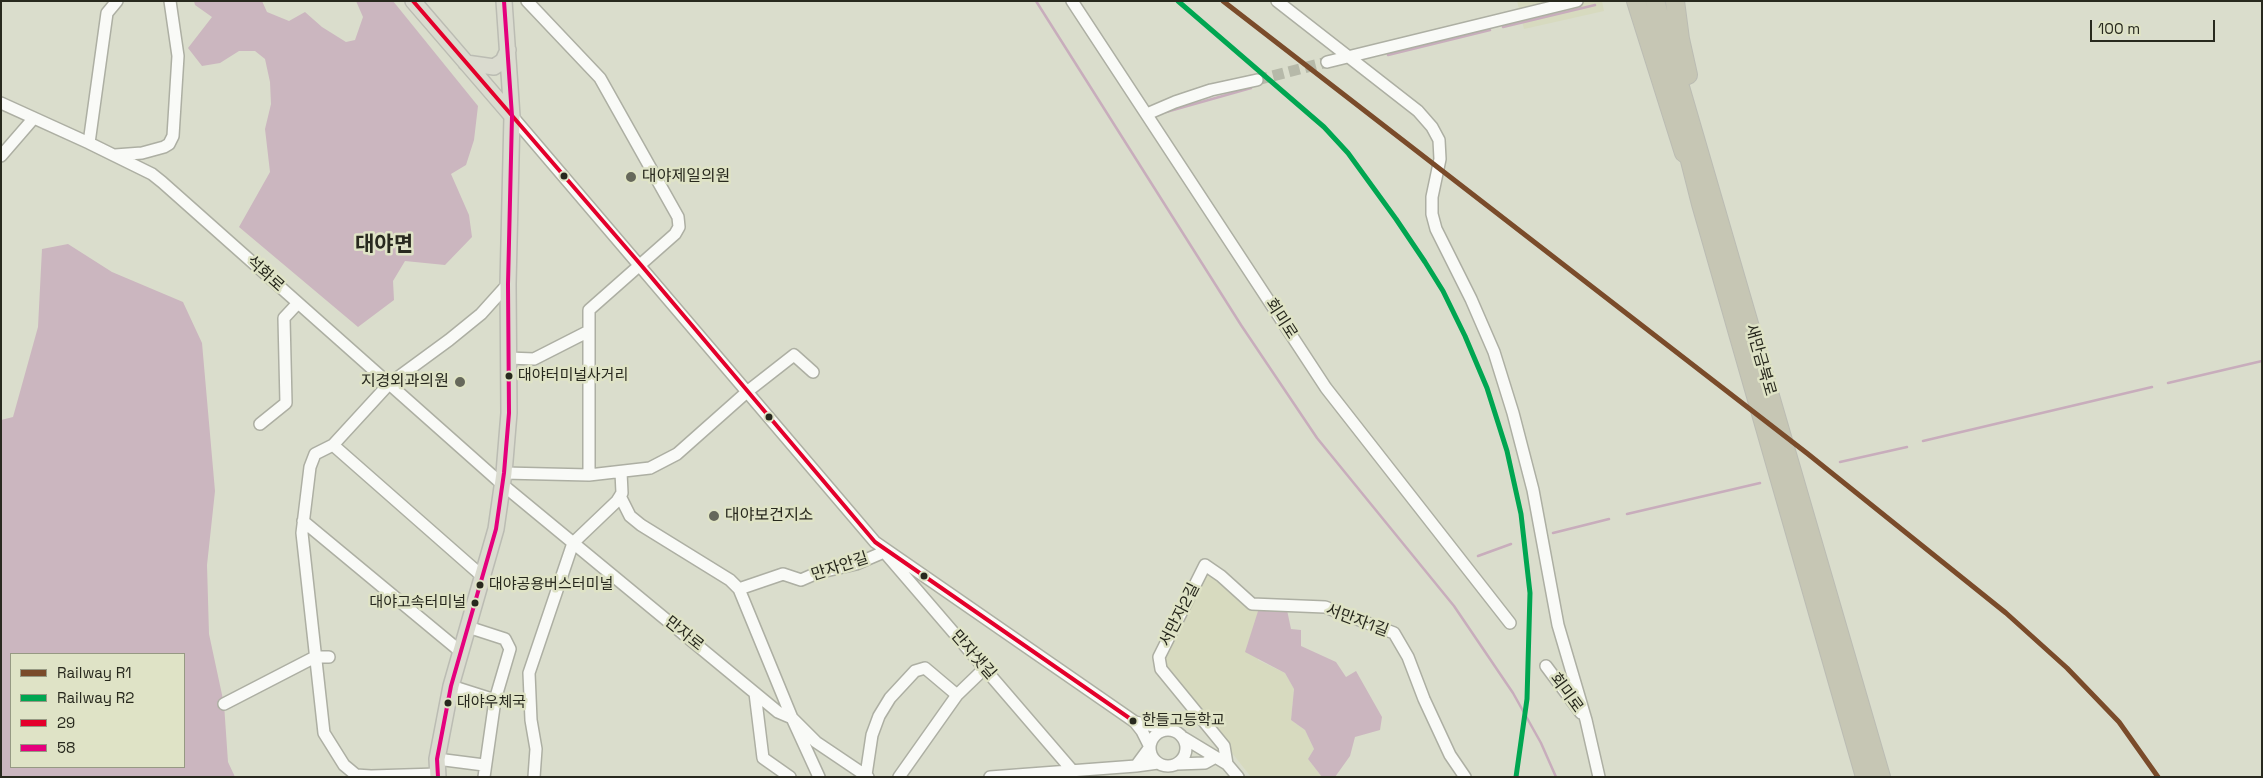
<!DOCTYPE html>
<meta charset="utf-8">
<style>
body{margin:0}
#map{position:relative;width:2263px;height:778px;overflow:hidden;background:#daddcc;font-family:"Space Grotesk",sans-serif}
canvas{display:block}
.frame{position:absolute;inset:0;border:2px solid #28291e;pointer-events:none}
.legend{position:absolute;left:10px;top:653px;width:175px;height:115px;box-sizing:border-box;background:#dfe3c6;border:1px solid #969983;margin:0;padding:6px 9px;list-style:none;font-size:15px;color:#28291e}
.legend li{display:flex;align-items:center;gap:10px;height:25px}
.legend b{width:25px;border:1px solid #969983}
.scale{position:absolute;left:2090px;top:20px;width:125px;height:22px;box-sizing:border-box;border:2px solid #28291e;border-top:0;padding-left:6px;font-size:15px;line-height:18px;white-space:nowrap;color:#28291e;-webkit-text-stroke:4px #dfe3c6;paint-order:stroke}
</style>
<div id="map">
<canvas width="2263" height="778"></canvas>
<div class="frame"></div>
<ul class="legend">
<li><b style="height:6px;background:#7a4b2a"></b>Railway R1</li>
<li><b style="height:6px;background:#00a651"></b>Railway R2</li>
<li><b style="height:6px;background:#e4002b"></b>29</li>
<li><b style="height:6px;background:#e5007d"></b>58</li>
</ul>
<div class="scale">100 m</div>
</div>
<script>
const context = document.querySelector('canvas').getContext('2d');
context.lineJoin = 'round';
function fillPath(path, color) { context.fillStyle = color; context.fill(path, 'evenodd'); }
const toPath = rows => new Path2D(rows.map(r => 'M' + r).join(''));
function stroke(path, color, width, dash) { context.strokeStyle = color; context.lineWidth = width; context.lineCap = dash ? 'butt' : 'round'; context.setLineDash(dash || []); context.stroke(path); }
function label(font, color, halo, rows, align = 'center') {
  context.font = font + ' "Space Grotesk","Noto Sans KR",sans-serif'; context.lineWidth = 5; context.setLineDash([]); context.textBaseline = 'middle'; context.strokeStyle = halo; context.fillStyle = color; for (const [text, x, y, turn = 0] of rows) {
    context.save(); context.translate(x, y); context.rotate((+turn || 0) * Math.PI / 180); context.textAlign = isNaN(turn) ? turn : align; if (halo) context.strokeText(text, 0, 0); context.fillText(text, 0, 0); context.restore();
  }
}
fillPath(toPath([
 [1517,1,1602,1,1604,11,1524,29],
 [1205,565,1259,608,1258,660,1285,673,1294,689,1291,720,1305,730,1314,749,1308,759,1322,777,1251,777,1166,669,1162,658]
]), '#d7dabf');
fillPath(toPath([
 [194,1,262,1,267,12,289,21,305,12,322,27,346,42,355,40,363,17,356,1,393,1,478,106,474,140,466,165,451,174,469,215,472,237,445,265,405,261,393,281,394,300,358,327,239,227,270,172,265,129,271,104,270,82,265,59,255,51,239,51,220,63,202,66,188,48,212,17,195,5],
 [68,244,112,272,183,302,202,343,215,491,207,565,209,634,224,704,228,762,235,777,1,777,1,420,13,417,38,327,42,249],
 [11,654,184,654,184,767,11,767],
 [1259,608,1287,610,1291,629,1301,630,1301,646,1336,662,1346,677,1356,671,1382,717,1380,730,1355,737,1350,756,1335,777,1322,777,1308,759,1314,749,1305,730,1291,720,1294,689,1285,673,1245,652]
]), '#cbb6bf');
stroke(toPath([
 [1036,1,1241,325,1317,438,1454,606,1513,693,1541,743,1556,777],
 [1503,27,1595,5],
 [1388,55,1490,30],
 [1166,112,1251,88],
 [2168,383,2262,361],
 [1923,441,2152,387],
 [1840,462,1907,447],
 [1627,514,1760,483],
 [1553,533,1609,519],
 [1478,556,1511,544]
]), '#c8adbc', 2.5);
stroke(toPath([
 [1257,80,1327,62]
]), '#b6b9a9', 11, [11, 5.5]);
const minor = toPath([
 [527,1,600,78,678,217,679,227,675,234,589,310,589,475],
 [1072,1,1326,388,1510,623],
 [1277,1,1418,111,1432,127,1439,140,1440,159,1432,197,1432,214,1436,229,1471,299,1494,352,1513,413,1533,490,1558,625,1586,720,1599,777],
 [1327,62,1577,1],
 [1,103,89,143,152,174,162,182,503,485,778,712,792,718,816,742,868,777],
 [1147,114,1175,102,1211,90,1257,80],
 [512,116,875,542,1135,722],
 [89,143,107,13,117,1],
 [115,155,142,153,164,147,169,144,173,136,178,56,170,1],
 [1,156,33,119],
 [508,358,534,359,589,331],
 [260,424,286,403,284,318,298,303],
 [333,445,482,576],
 [504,473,589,475,650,468,677,454,748,391,794,355,813,372],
 [620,496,630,516,641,525,730,580,739,589,792,718,819,777],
 [303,521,461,652],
 [886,554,1071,769],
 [739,589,783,574,801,580,817,573,856,564,884,552],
 [468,627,505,639,510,649,495,700,484,777],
 [1546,666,1581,713],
 [451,686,495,700],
 [755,693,763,758,790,777],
 [224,704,315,657,329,657],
 '1150 748a18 18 0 1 1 36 0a18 18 0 1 1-36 0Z',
 [1184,738,1227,764,1238,777],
 [437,759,484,765],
 [1158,763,1136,766,1150,747,1142,731,1135,722,1168,729],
 [1177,764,1205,763,1214,758],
 [1227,764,1224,746,1161,669,1159,657,1205,565,1221,576,1252,604,1325,607,1394,633,1408,657,1424,699,1450,755,1465,777],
 [438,774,371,776,356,775,344,765,324,733,302,533,310,467,315,454,333,445,389,384,449,340,481,314,508,284],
 [866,775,872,735,879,716,890,698,915,671,925,668,957,695],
 [534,777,536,749,531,720,529,673,573,543,617,501,622,493,621,472],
 [899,777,957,695,985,668],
 [990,777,1136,766]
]);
const major = toPath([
 [413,1,512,116],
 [466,63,494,67,503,61,508,50],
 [438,777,437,759,451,686,496,529,504,473,509,413,508,284,512,116,504,1]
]);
const highway = toPath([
 [1636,1,1684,153],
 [1655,1,1881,777],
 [1675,1,1680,39,1688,75],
 [1685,141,1701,204,1865,777]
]);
stroke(minor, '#adafa3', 14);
stroke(major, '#bbbcb3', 18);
stroke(highway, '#bbbcb3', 20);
stroke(minor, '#f9faf7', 11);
stroke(major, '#dadbcf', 15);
stroke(highway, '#c6c6b4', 18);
stroke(toPath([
 [413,1,641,265,875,542,1135,722]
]), '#e4002b', 4);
stroke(toPath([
 [438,777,437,759,451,686,496,529,504,473,509,413,508,284,512,116,504,1]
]), '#e5007d', 4);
stroke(toPath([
 [1223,1,1808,454,2006,613,2067,668,2119,722,2158,777]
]), '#7a4b2a', 5);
stroke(toPath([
 [1178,1,1324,127,1348,153,1396,219,1425,262,1443,291,1465,336,1487,388,1507,451,1521,514,1530,593,1527,699,1516,777]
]), '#00a651', 5);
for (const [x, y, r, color] of [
 [564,176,4.5,"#28291e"],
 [631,177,6,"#66685b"],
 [509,376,4.5,"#28291e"],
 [460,382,6,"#66685b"],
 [769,417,4.5,"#28291e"],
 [714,516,6,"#66685b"],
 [924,576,4.5,"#28291e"],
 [480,585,4.5,"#28291e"],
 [475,603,4.5,"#28291e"],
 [448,703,4.5,"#28291e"],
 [1133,721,4.5,"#28291e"]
]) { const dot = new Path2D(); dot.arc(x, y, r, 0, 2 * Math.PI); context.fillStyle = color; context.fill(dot); stroke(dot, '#dfe3c6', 2); }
label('15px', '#28291e', '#dfe3c6', [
 ["대야터미널사거리",518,376],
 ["대야공용버스터미널",489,585],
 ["대야고속터미널",466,603,"right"],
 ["대야우체국",457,703],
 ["한들고등학교",1142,721]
], 'left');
label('16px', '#28291e', '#dfe3c6', [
 ["대야제일의원",642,177],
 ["지경외과의원",449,382,"right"],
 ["대야보건지소",725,516]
], 'left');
label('16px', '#28291e', '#dfe3c6', [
 ["석화로",265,274,42],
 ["회미로",1281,319,57],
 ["새만금북로",1760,360,74],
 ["만자안길",840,567,-18],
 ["서만자2길",1180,615,-63],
 ["서만자1길",1357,621,20],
 ["만자로",684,634,39],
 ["만자샛길",973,655,49],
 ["회미로",1566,693,54]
]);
label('bold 21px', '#28291e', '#dfe3c6', [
 ["대야면",384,245]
]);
</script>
